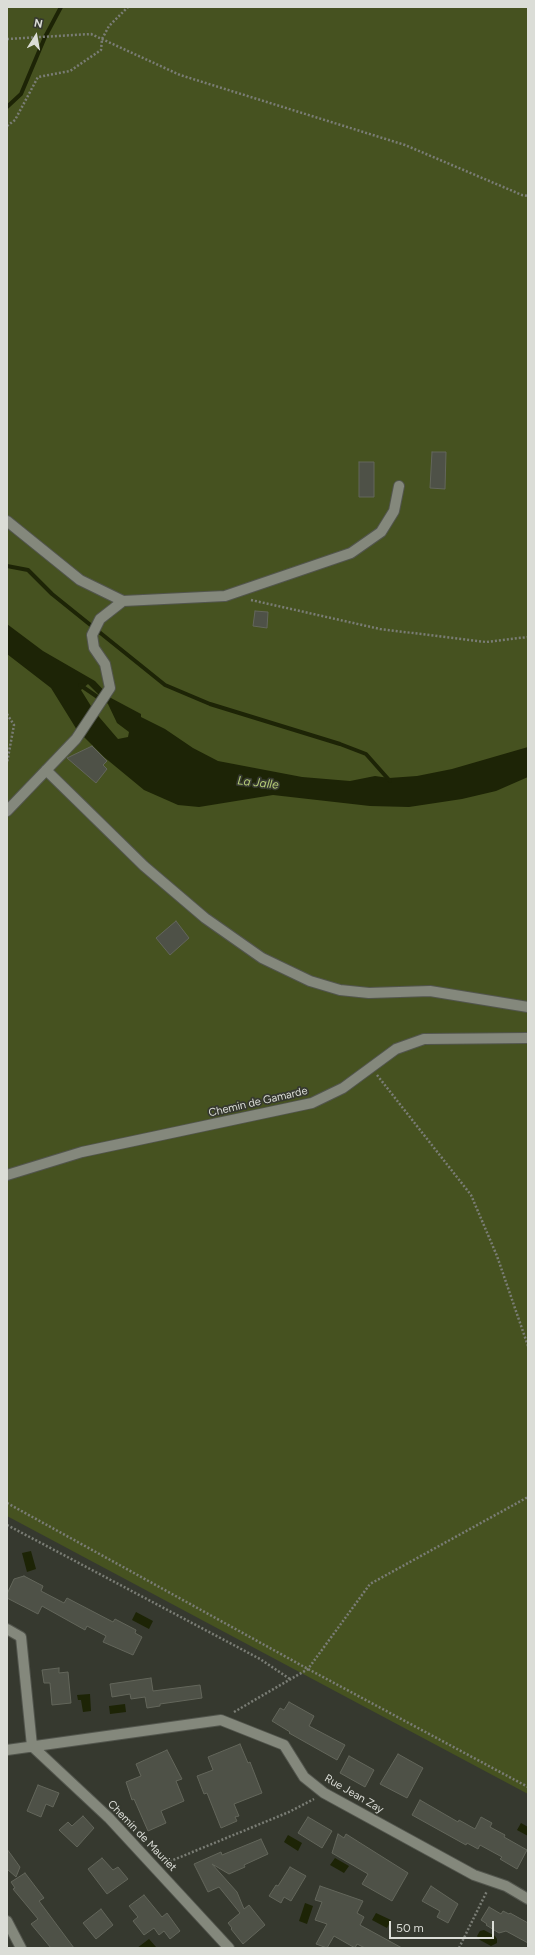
<!DOCTYPE html>
<style>
body{margin:0}
#map{position:relative;width:535px;height:1955px;overflow:hidden;background:#36392f;font-family:Figtree,sans-serif}
canvas{display:block}
.frame{position:absolute;inset:0;border:8px solid #dbddd7;pointer-events:none}
.north{position:absolute;left:16px;top:16px;width:40px;height:40px;-webkit-text-stroke:3px #36392f;paint-order:stroke;rotate:11deg;font-size:11px;font-weight:700;line-height:16px;text-align:center;color:#dbddd7}
.north::after{content:'';display:block;margin:auto;width:14px;height:18px;background:#dbddd7;clip-path:polygon(50% 0,100% 100%,50% 72%,0 100%)}
.scale{position:absolute;left:389px;top:1921px;width:105px;height:18px;box-sizing:border-box;border:2px solid #dbddd7;border-top:0;padding-left:5px;font-size:12px;line-height:14px;white-space:nowrap;color:#dbddd7;-webkit-text-stroke:3px #36392f;paint-order:stroke}
</style>
<div id="map">
<canvas width="535" height="1955"></canvas>
<div class="frame"></div>
<div class="north">N</div>
<div class="scale">50 m</div>
</div>
<script>
const context = document.querySelector('canvas').getContext('2d');
context.lineJoin = 'round';
function fillPath(path, color) { context.fillStyle = color; context.fill(path, 'evenodd'); }
const toPath = rows => new Path2D(rows.map(r => 'M' + r).join(''));
function stroke(path, color, width, dash) { context.strokeStyle = color; context.lineWidth = width; context.lineCap = dash ? 'butt' : 'round'; context.setLineDash(dash || []); context.stroke(path); }
function label(font, color, halo, rows, align = 'center') {
  context.font = font + ' Figtree,sans-serif'; context.lineWidth = 3.5; context.setLineDash([]); context.textBaseline = 'middle'; context.strokeStyle = halo; context.fillStyle = color; for (const [text, x, y, turn = 0] of rows) {
    context.save(); context.translate(x, y); context.rotate((+turn || 0) * Math.PI / 180); context.textAlign = isNaN(turn) ? turn : align; if (halo) context.strokeText(text, 0, 0); context.fillText(text, 0, 0); context.restore();
  }
}
fillPath(toPath([
 [7,7,528,7,528,1794,7,1516]
]), '#465220');
fillPath(toPath([
 [7,624,43,651,95,681,111,698,141,714,141,717,165,729,193,748,218,761,302,777,350,781,375,776,389,778,417,776,452,769,528,747,528,777,496,791,462,799,409,807,370,806,273,795,199,807,178,805,144,790,104,757,77,730,51,688,7,654],
 [88,684,108,704,117,723,129,732,128,737,118,739,94,711,81,690],
 [31,1551,36,1569,27,1572,22,1553],
 [136,1612,153,1621,149,1629,132,1620],
 [90,1694,91,1711,83,1712,81,1700,78,1700,77,1695],
 [125,1704,126,1712,110,1714,109,1706],
 [521,1823,528,1827,528,1836,517,1830],
 [288,1835,302,1843,298,1851,284,1842],
 [335,1858,349,1866,344,1873,330,1865],
 [305,1903,313,1906,307,1924,299,1921],
 [376,1913,391,1920,387,1928,372,1920],
 [480,1931,484,1930,495,1936,497,1939,497,1943,491,1946,480,1940,477,1936],
 [149,1939,156,1947,154,1948,137,1948]
]), '#1d2406');
stroke(toPath([
 [7,107,21,94,45,37,61,7],
 [7,566,28,570,52,594,165,685,210,704,340,744,366,754,390,781],
 [80,685,102,700]
]), '#1d2406', 4);
const building = toPath([
 [432,452,446,452,445,489,430,488,432,452],
 [359,462,374,462,374,497,359,497,359,462],
 [255,611,268,612,267,628,253,626,255,611],
 [92,746,107,761,103,765,107,769,96,783,67,758,92,746],
 [176,921,189,938,170,955,156,938,176,921],
 [24,1576,43,1586,41,1591,64,1603,67,1598,113,1622,115,1619,136,1630,135,1633,142,1637,133,1655,103,1642,106,1636,87,1626,85,1630,42,1606,38,1614,7,1598,7,1594,14,1579,24,1576],
 [59,1668,59,1673,68,1672,71,1703,52,1705,50,1683,44,1683,42,1670,59,1668],
 [151,1678,153,1691,200,1685,202,1698,160,1704,160,1706,147,1708,145,1697,131,1699,130,1694,112,1697,110,1684,151,1678],
 [289,1702,314,1716,309,1726,345,1745,337,1760,289,1733,290,1732,272,1721,280,1708,284,1710,289,1702],
 [240,1744,248,1763,250,1762,262,1793,234,1804,239,1816,235,1817,237,1821,221,1828,207,1793,204,1794,197,1776,213,1770,208,1757,240,1744],
 [167,1750,182,1779,176,1781,184,1801,161,1811,166,1823,148,1831,134,1799,132,1800,126,1782,141,1776,136,1764,167,1750],
 [398,1754,423,1768,407,1798,380,1784,398,1754],
 [349,1756,374,1770,365,1787,340,1773,349,1756],
 [38,1785,59,1793,53,1807,46,1804,41,1817,27,1811,38,1785],
 [420,1800,458,1822,459,1820,475,1829,481,1817,492,1823,490,1827,505,1835,504,1837,527,1850,517,1869,500,1859,502,1857,480,1845,478,1849,467,1843,466,1845,412,1815,420,1800],
 [83,1816,94,1828,77,1847,59,1830,68,1822,72,1826,83,1816],
 [308,1817,332,1831,322,1848,298,1833,308,1817],
 [338,1834,344,1838,346,1834,408,1873,392,1901,362,1884,368,1874,332,1853,338,1834],
 [261,1839,268,1854,244,1865,245,1867,229,1874,212,1864,237,1892,244,1909,249,1905,265,1925,243,1944,231,1929,232,1928,228,1923,240,1913,219,1887,208,1892,194,1864,221,1852,222,1855,261,1839],
 [7,1849,20,1867,16,1877,7,1869,7,1849],
 [102,1858,113,1870,118,1867,128,1879,107,1894,88,1869,102,1858],
 [290,1867,306,1876,291,1901,284,1897,281,1903,269,1896,276,1885,278,1886,290,1867],
 [25,1873,44,1898,39,1901,74,1948,51,1948,31,1924,38,1919,13,1889,15,1888,11,1882,25,1873],
 [320,1886,363,1901,357,1913,364,1917,360,1925,402,1948,365,1948,357,1944,355,1948,334,1936,327,1948,316,1944,327,1924,315,1920,322,1902,315,1900,320,1886],
 [431,1886,458,1904,448,1923,437,1917,440,1911,422,1901,431,1886],
 [144,1895,162,1917,167,1913,180,1931,170,1939,164,1931,159,1935,154,1928,144,1935,133,1921,138,1917,129,1906,144,1895],
 [489,1907,501,1914,503,1911,509,1914,510,1913,528,1923,528,1943,506,1931,499,1933,486,1925,487,1924,481,1920,489,1907],
 [101,1909,113,1925,96,1939,83,1923,101,1909]
]);
fillPath(building, '#4e5147');
stroke(building, '#63665b', 1);
const minor = toPath([
 [7,521,80,580,123,601],
 [46,770,144,866,205,918,262,958,310,981,340,990,369,993,430,991,528,1007],
 [7,811,76,739,110,688,105,664,94,648,92,635,100,619,123,601,225,596,351,553,381,532,394,511,399,486],
 [7,1175,82,1152,312,1103,343,1088,396,1049,424,1039,528,1038],
 [7,1629,21,1637,32,1746],
 [32,1746,109,1818,229,1948],
 [7,1750,221,1720,284,1745,304,1777,324,1793,474,1875,506,1886,528,1899],
 [7,1921,21,1948]
]);
stroke(minor, '#52554d', 12);
stroke(toPath([
 [7,39,91,34,180,75,405,145,522,195,528,196],
 [7,126,15,120,38,77,70,71,101,50,102,39,109,26,128,7],
 [251,600,380,629,486,642,528,637],
 [7,714,14,725,7,763],
 [377,1075,471,1195,497,1256,528,1346],
 [7,1503,308,1669,528,1787],
 [7,1525,260,1659,290,1679],
 [234,1712,308,1669,370,1584,528,1497],
 [166,1863,289,1812,314,1799],
 [459,1948,487,1891]
]), '#7a7d75', 2.5, [2, 2]);
stroke(minor, '#84887c', 10);
label('11px', '#dbddd7', '#36392f', [
 ["Chemin de Gamarde",258,1102,-13],
 ["Rue Jean Zay",354,1794,30],
 ["Chemin de Mauriet",142,1836,46]
]);
label('italic 12px', '#b6cd78', '#36392f', [
 ["La Jalle",258,783,6]
]);
</script>
